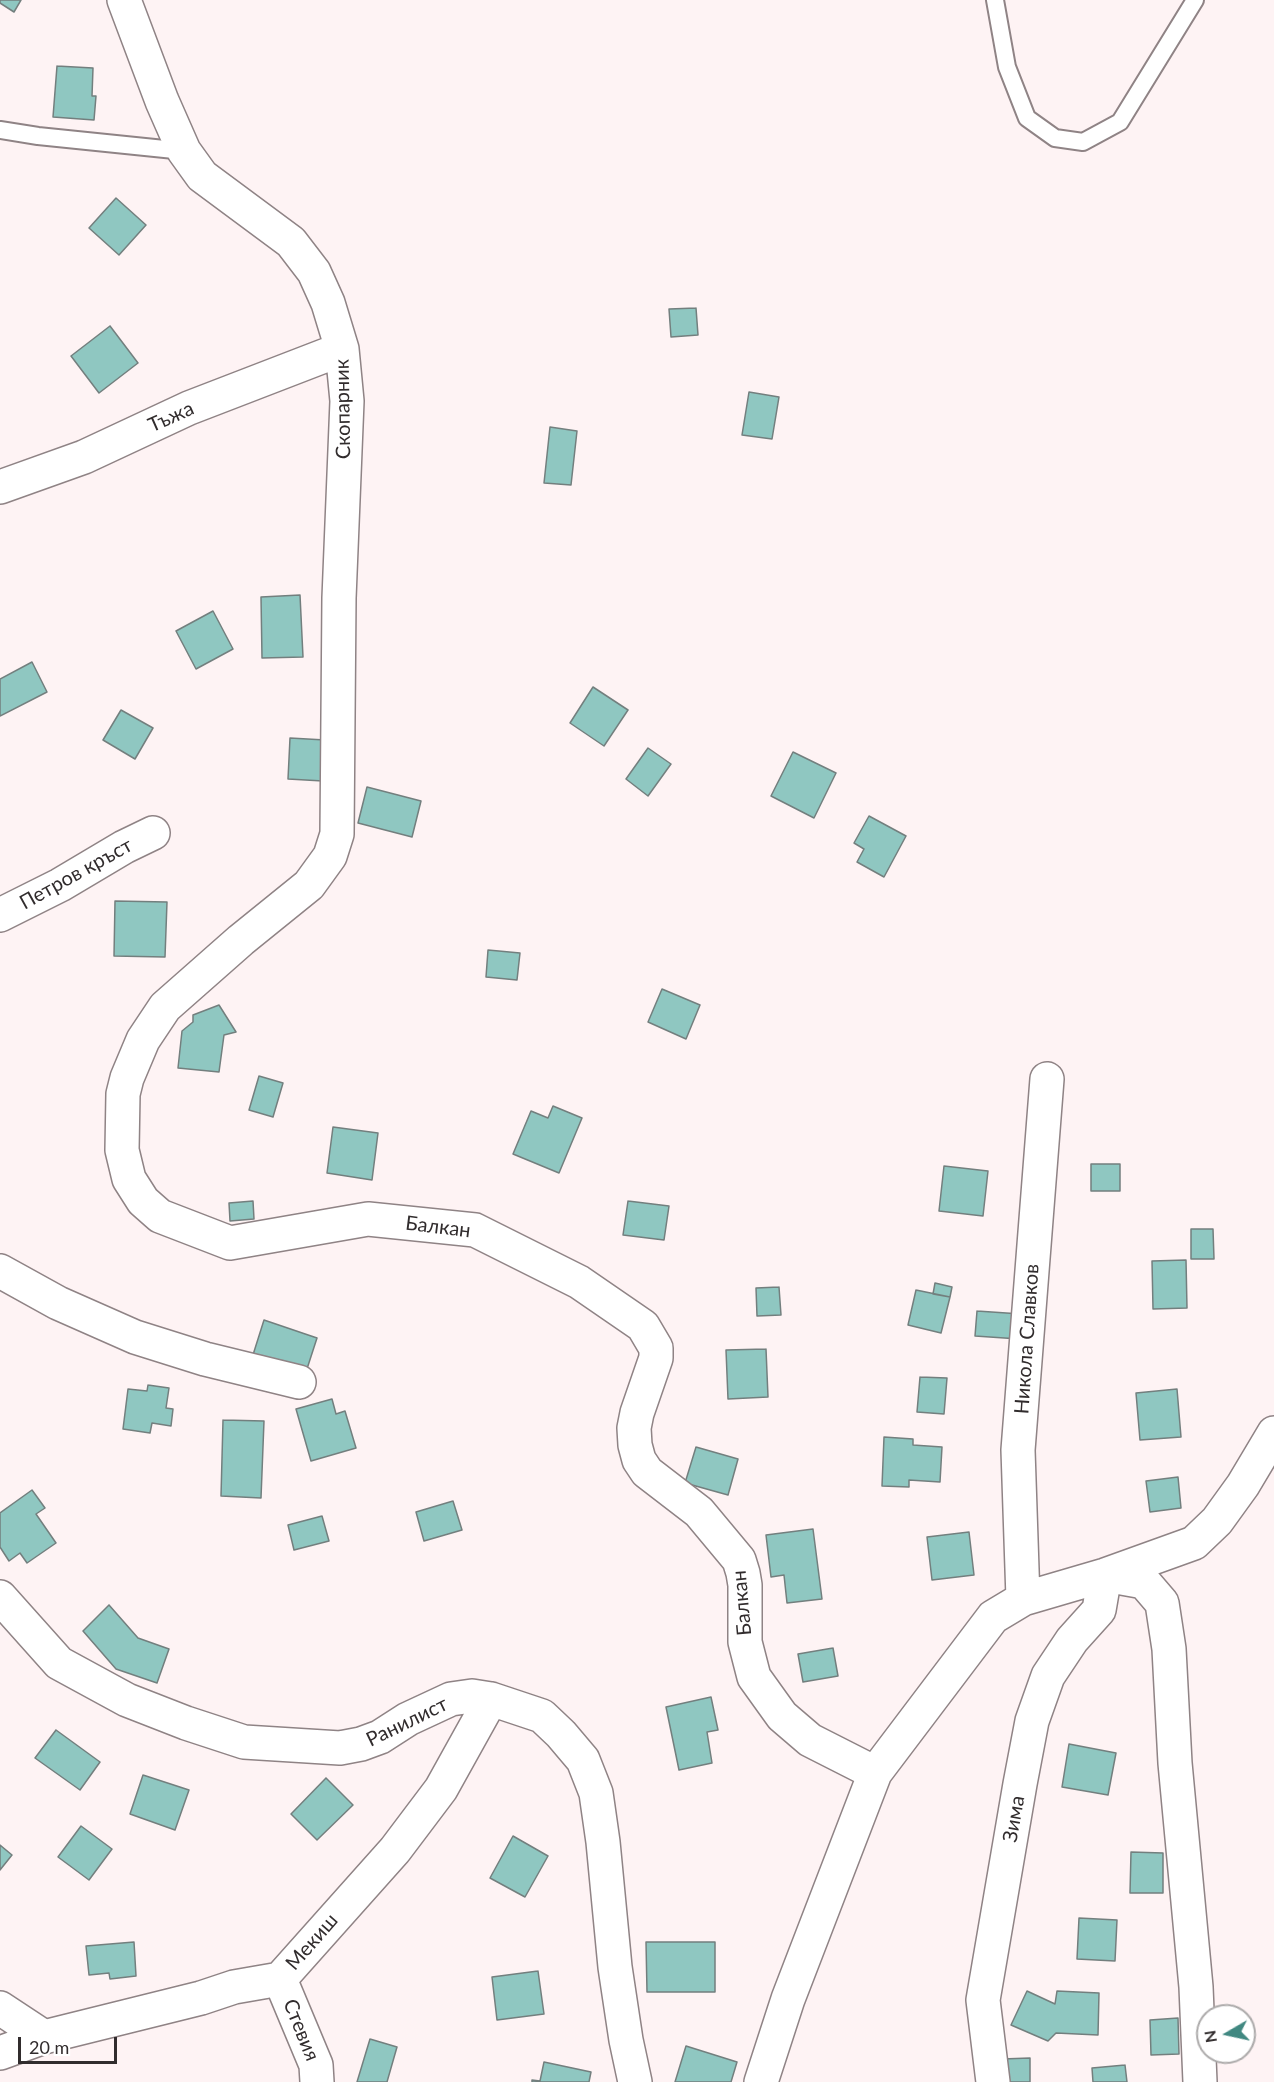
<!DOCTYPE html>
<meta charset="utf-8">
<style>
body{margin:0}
#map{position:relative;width:1274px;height:2082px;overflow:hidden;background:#fef3f4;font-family:Lato,sans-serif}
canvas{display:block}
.north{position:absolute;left:1196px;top:2004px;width:60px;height:60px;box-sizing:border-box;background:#fff;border:2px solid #adabab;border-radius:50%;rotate:261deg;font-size:16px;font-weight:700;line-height:24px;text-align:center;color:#312c2d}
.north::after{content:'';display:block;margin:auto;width:21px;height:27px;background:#418881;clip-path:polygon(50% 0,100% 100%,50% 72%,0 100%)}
.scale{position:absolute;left:18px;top:2037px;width:99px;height:27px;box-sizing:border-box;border:3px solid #312c2d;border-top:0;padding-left:8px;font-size:18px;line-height:21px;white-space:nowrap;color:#312c2d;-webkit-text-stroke:4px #fff;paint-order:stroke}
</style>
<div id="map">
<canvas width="1274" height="2082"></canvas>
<div class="north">N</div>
<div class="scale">20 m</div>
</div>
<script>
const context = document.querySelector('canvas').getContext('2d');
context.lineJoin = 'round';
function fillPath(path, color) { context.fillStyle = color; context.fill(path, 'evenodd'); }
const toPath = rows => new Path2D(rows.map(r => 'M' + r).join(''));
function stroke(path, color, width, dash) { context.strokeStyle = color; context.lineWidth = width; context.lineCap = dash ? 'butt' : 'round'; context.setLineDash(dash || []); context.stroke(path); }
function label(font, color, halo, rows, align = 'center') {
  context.font = font + ' Lato,sans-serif'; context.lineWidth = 4.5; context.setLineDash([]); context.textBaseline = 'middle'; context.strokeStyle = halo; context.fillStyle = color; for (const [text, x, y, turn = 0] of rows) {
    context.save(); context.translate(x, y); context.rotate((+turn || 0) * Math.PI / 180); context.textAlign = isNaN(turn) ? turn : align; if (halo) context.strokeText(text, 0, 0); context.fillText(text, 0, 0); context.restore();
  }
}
const building = toPath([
 [0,0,21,0,14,12,0,3,0,0],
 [57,66,93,68,92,96,96,96,94,120,53,117,57,66],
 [116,198,146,225,119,255,89,228,116,198],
 [696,308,698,335,671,337,669,309,696,308],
 [110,326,138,363,99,393,71,356,110,326],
 [749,392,779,397,772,439,742,435,749,392],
 [550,427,577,431,571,485,544,483,550,427],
 [300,595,303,657,262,658,261,597,300,595],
 [213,611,233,649,196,669,176,631,213,611],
 [32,662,47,692,0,716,0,679,32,662],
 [593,687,628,710,604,746,570,723,593,687],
 [121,710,153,728,135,759,103,740,121,710],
 [290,738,325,740,323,781,288,779,290,738],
 [648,748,671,764,648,796,626,779,648,748],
 [793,752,836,773,814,818,771,796,793,752],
 [367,787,421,801,412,837,358,823,367,787],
 [869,816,906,836,884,877,857,862,864,849,854,843,869,816],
 [115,901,167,902,165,957,114,956,115,901],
 [488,950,520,953,517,980,486,977,488,950],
 [662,989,700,1005,686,1039,648,1022,662,989],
 [219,1005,236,1032,224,1035,219,1072,178,1068,182,1031,193,1022,193,1015,219,1005],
 [259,1076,283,1083,273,1117,249,1110,259,1076],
 [553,1106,582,1118,559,1173,513,1154,531,1111,548,1118,553,1106],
 [333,1127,378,1133,372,1180,327,1173,333,1127],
 [1091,1164,1120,1164,1120,1191,1091,1191,1091,1164],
 [944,1166,988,1171,983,1216,939,1211,944,1166],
 [253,1201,254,1219,230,1221,229,1203,253,1201],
 [628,1201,669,1206,664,1240,623,1235,628,1201],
 [1191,1229,1213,1229,1214,1259,1191,1259,1191,1229],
 [1186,1260,1187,1308,1153,1309,1152,1261,1186,1260],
 [935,1283,952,1287,950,1297,933,1294,935,1283],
 [779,1287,781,1315,757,1316,756,1288,779,1287],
 [916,1290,950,1297,941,1333,908,1325,916,1290],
 [977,1311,1021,1314,1019,1339,975,1336,977,1311],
 [264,1320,317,1338,305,1375,252,1358,264,1320],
 [766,1349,768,1397,728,1399,726,1350,766,1349],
 [920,1377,947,1378,944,1414,917,1412,920,1377],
 [148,1385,169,1388,166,1408,173,1409,171,1426,152,1423,150,1433,123,1429,128,1389,147,1391,148,1385],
 [1177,1389,1181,1437,1140,1440,1136,1393,1177,1389],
 [332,1399,336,1414,345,1411,356,1448,311,1461,296,1409,332,1399],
 [223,1420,264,1421,261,1498,221,1496,223,1420],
 [884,1437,913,1439,913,1445,942,1447,940,1482,909,1480,909,1487,882,1486,884,1437],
 [696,1447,738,1459,728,1495,685,1483,696,1447],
 [1178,1477,1181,1508,1150,1512,1146,1481,1178,1477],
 [32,1490,45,1508,36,1514,56,1543,27,1563,20,1553,9,1561,0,1547,0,1513,32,1490],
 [453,1501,462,1530,424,1541,416,1512,453,1501],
 [322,1516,329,1541,294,1550,288,1525,322,1516],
 [813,1529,822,1599,787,1603,784,1575,771,1577,766,1535,813,1529],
 [969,1532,974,1575,932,1580,927,1537,969,1532],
 [109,1605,138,1638,169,1649,157,1683,116,1669,83,1631,109,1605],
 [833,1648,838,1676,803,1682,798,1654,833,1648],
 [711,1697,718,1730,707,1732,712,1763,679,1770,666,1707,711,1697],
 [56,1730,100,1762,80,1790,35,1758,56,1730],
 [1069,1744,1116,1753,1108,1795,1062,1787,1069,1744],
 [143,1775,189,1790,175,1830,130,1814,143,1775],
 [326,1778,353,1805,317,1840,291,1814,326,1778],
 [81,1826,112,1849,89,1880,58,1857,81,1826],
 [513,1836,548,1856,525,1897,490,1878,513,1836],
 [0,1845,12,1855,0,1870,0,1845],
 [1131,1852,1163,1853,1163,1893,1130,1893,1131,1852],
 [1079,1918,1117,1920,1115,1961,1077,1959,1079,1918],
 [134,1942,136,1976,110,1979,109,1973,89,1975,86,1946,134,1942],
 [646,1942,715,1942,715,1992,647,1992,646,1942],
 [538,1971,544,2014,497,2020,492,1977,538,1971],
 [1027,1991,1055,2004,1057,1991,1099,1993,1098,2035,1056,2033,1048,2041,1011,2025,1027,1991],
 [1178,2018,1179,2054,1151,2055,1150,2020,1178,2018],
 [370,2039,397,2047,387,2082,357,2082,370,2039],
 [686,2046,737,2062,731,2082,675,2082,686,2046],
 [1030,2058,1030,2082,1003,2082,1002,2059,1030,2058],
 [544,2062,591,2072,589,2082,532,2082,532,2080,540,2081,544,2062],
 [1125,2065,1127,2082,1093,2082,1092,2068,1125,2065]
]);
fillPath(building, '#8fc7c1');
stroke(building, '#737f7e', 1.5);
const lane = toPath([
 [995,0,1007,67,1027,118,1055,138,1083,142,1120,122,1195,0],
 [0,130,38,136,184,151]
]);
const street = toPath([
 [124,0,162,101,184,151,202,176,291,242,314,272,328,303,342,349,347,401,339,598,337,834,330,856,309,885,241,940,165,1007,143,1040,127,1078,123,1094,122,1150,129,1179,143,1201,160,1216,230,1243,368,1219,475,1230,579,1282,643,1326,656,1348,656,1358,637,1413,634,1428,635,1445,639,1460,647,1472,699,1512,739,1560,743,1573,745,1585,745,1642,754,1677,782,1716,810,1740,875,1773],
 [0,487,84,457,189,408,342,349],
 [0,915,60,885,124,847,153,833],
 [0,1271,58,1303,135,1337,205,1359,299,1382],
 [0,1597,59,1663,127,1700,186,1723,244,1742,340,1748,361,1744,380,1737,408,1719,451,1699,472,1696,491,1699,542,1716,561,1734,583,1760,596,1793,603,1842,615,1967,626,2040,635,2082],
 [1023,1599,1018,1450,1047,1079],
 [280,1979,316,2065,317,2082],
 [0,2008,44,2037],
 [0,2053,44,2037,201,1998,234,1987,280,1979,395,1850,441,1789,491,1699],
 [761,2082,788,1999,875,1773,993,1617,1023,1599,1105,1575,1194,1543,1217,1521,1243,1485,1274,1433],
 [993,2082,983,2000,1020,1784,1032,1721,1048,1676,1072,1640,1099,1610,1105,1575,1144,1582,1162,1603,1169,1649,1175,1763,1196,1987,1200,2082]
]);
stroke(lane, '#8f8385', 20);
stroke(street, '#8f8385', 36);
stroke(lane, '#fff', 16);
stroke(street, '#fff', 33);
label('20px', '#312c2d', '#fff', [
 ["Скопарник",343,409,-91],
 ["Тъжа",171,417,-24],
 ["Петров кръст",76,874,-29],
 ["Балкан",438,1227,7],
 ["Никола Славков",1027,1339,-86],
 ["Балкан",742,1603,-95],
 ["Ранилист",407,1722,-26],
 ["Зима",1014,1819,-80],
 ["Мекиш",312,1942,-49],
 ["Стевия",301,2030,68]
]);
</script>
